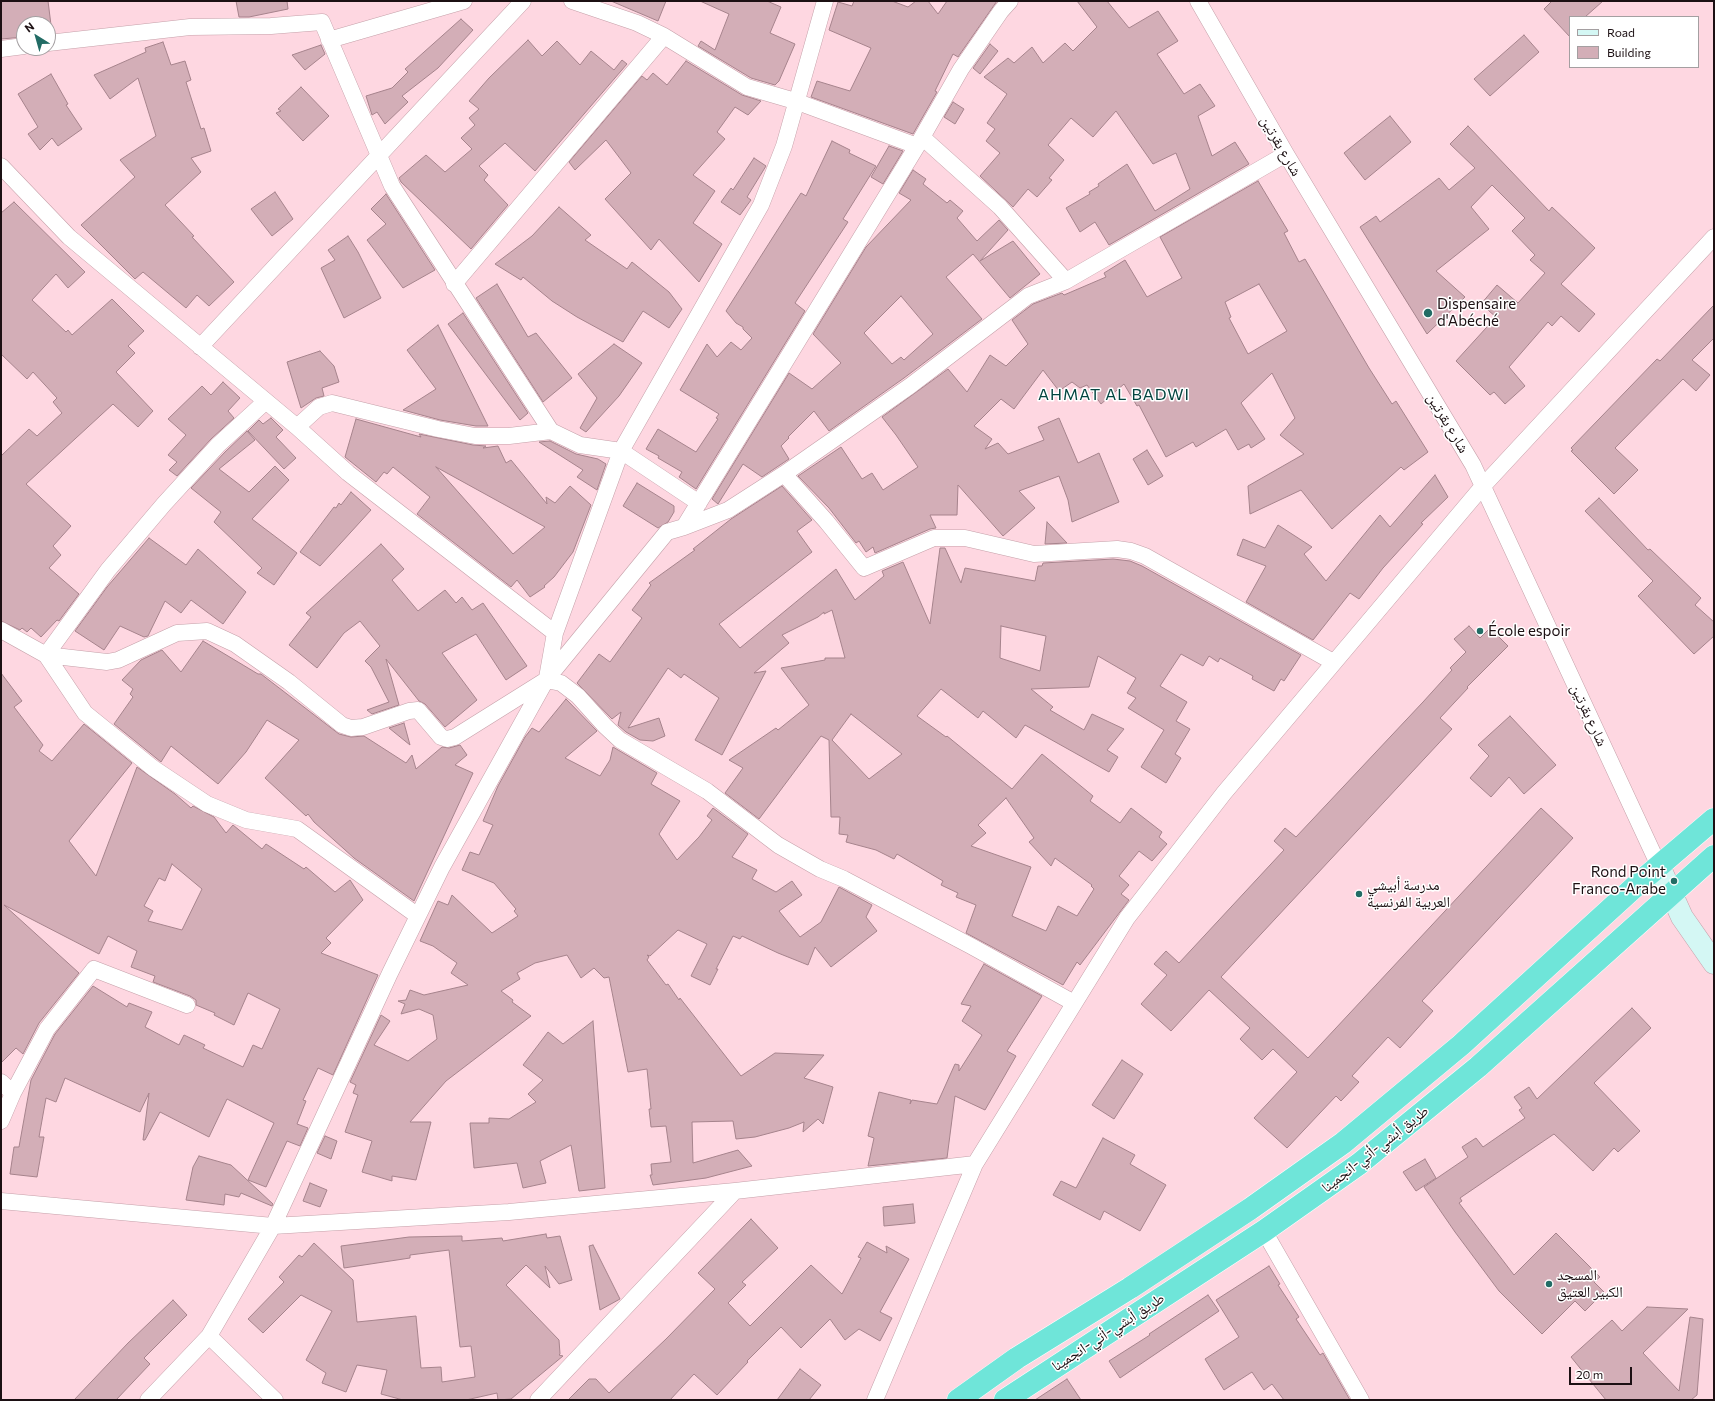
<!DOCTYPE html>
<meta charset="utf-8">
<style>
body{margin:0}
#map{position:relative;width:1715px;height:1401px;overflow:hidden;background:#fed7e1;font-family:Commissioner,sans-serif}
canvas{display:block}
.frame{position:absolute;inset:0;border:2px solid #1c1013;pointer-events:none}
.legend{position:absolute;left:1569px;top:16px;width:130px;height:52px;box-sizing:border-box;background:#fff;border:1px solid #a49fa1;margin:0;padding:5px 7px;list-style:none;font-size:12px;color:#1c1013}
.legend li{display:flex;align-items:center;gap:8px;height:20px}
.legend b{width:20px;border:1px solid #a49fa1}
.north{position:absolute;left:16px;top:16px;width:40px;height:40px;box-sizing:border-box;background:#fff;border:1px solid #a49fa1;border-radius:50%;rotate:323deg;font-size:11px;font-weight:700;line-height:16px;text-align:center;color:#1c1013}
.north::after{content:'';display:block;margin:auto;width:14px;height:18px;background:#226c65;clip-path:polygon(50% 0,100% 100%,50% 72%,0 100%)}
.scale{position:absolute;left:1569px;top:1367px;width:63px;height:18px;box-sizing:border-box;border:2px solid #1c1013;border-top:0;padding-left:5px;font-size:12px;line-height:14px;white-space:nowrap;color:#1c1013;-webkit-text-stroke:3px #fff;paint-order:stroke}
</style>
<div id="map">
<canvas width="1715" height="1401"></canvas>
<div class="frame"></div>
<ul class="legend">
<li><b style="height:5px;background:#d4f7f4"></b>Road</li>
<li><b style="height:11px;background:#d3aeb7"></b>Building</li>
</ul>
<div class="north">N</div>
<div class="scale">20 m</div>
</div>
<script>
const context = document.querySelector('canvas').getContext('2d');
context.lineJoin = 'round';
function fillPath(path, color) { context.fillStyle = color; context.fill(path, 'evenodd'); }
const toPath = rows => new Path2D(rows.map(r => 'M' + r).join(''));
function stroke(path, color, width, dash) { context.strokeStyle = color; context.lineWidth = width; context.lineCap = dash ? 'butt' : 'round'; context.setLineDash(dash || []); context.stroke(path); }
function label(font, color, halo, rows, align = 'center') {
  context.font = font + ' Commissioner,"Noto Naskh Arabic",sans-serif'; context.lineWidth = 3; context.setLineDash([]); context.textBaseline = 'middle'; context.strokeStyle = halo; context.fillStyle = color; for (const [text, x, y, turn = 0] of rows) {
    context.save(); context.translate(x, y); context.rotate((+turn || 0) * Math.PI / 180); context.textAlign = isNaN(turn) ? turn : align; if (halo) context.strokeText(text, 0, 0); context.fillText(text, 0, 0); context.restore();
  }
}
const building = toPath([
 [1,1,48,1,52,33,48,33,48,24,24,24,24,37,1,39,1,1],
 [236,1,287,1,288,9,249,17,239,17,236,1],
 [611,1,666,1,658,21,611,1],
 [700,1,767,1,781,7,770,33,795,44,779,81,775,85,751,78,698,46,701,41,715,50,729,14,700,1],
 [854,1,892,1,908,7,916,1,928,1,938,14,947,1,997,1,958,57,953,54,935,91,937,92,913,134,811,97,817,81,850,91,871,48,829,30,838,2,852,6,854,1],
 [1077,1,1107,1,1129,28,1158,11,1178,41,1157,54,1184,94,1200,84,1215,106,1198,116,1212,156,1235,142,1249,164,1109,245,1095,222,1080,232,1066,208,1090,194,1089,192,1099,186,1098,184,1127,164,1155,211,1190,189,1176,153,1153,164,1116,111,1093,137,1071,118,1048,145,1064,160,1049,178,1052,180,1037,197,1028,189,1013,207,980,176,1000,153,986,141,995,129,987,123,1007,94,984,77,1008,58,1014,63,1032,47,1043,63,1065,43,1073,51,1097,27,1077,1],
 [1552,1,1603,1,1585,17,1570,17,1570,37,1544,9,1552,1],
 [461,19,473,30,438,68,402,96,408,102,385,124,377,112,372,115,366,96,392,88,408,72,405,69,461,19],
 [1524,35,1539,52,1490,96,1474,79,1524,35],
 [528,40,542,56,557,41,580,65,591,51,614,70,622,60,627,64,535,171,505,143,479,166,488,175,484,180,508,205,471,249,401,182,399,178,426,155,445,172,472,149,461,138,475,125,469,118,479,109,469,101,489,78,528,40],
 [163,42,171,65,185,61,191,80,186,82,201,129,204,128,211,151,191,158,201,172,165,205,194,236,192,237,234,282,209,306,197,295,186,308,143,272,135,279,81,225,135,177,120,160,156,136,138,78,110,99,94,75,146,52,145,48,163,42],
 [990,44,998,51,980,74,973,68,990,44],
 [321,45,325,54,305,70,292,55,321,45],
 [686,61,742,95,761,101,748,115,735,107,717,132,725,139,693,175,715,191,693,223,722,244,699,282,659,239,651,250,605,199,631,173,606,140,575,170,569,162,642,76,647,80,653,73,667,85,686,61],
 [51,74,68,104,66,105,82,129,58,146,52,138,40,150,28,134,38,127,18,94,51,74],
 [301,87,329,116,303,141,276,113,281,111,278,109,301,87],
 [953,102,964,109,955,124,944,117,953,102],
 [1390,116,1411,142,1365,180,1344,153,1390,116],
 [1468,126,1549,211,1552,207,1595,248,1561,284,1595,314,1579,332,1561,316,1552,326,1548,322,1509,367,1525,386,1505,404,1494,392,1490,395,1456,361,1496,317,1481,304,1497,285,1518,303,1545,273,1530,260,1535,255,1512,231,1525,218,1492,185,1471,207,1489,229,1436,271,1465,297,1427,334,1360,227,1376,216,1380,222,1439,178,1449,190,1475,168,1450,144,1468,126],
 [832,141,850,150,849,153,876,166,843,219,848,222,795,303,805,311,696,489,679,477,682,472,658,458,659,456,646,449,658,429,696,452,718,419,716,418,719,414,680,390,707,344,717,357,731,342,741,350,752,338,743,329,743,327,736,323,726,311,801,193,806,196,832,141],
 [889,146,903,151,883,184,871,177,889,146],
 [754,158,766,166,747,197,751,200,740,215,721,202,731,188,733,190,754,158],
 [913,170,926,179,923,184,947,203,950,200,963,211,957,218,977,241,999,220,1008,230,980,261,1013,241,1040,274,1010,298,973,254,946,277,982,319,904,378,829,431,814,411,788,437,789,438,781,446,789,459,762,477,743,464,718,504,712,499,789,373,812,389,841,363,813,334,866,247,911,200,899,193,913,170],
 [901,296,933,334,904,360,901,357,892,364,864,333,901,296],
 [1258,181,1288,231,1284,233,1299,262,1305,259,1369,368,1392,404,1396,401,1428,452,1404,470,1401,467,1332,529,1301,490,1250,514,1248,486,1304,454,1280,435,1295,418,1272,373,1241,403,1265,439,1251,448,1249,444,1238,450,1226,429,1196,447,1193,442,1166,457,1139,405,1137,406,1124,384,1101,404,1087,385,1080,388,1072,382,1059,391,1043,370,1014,409,1001,399,974,426,992,439,985,449,998,443,1008,454,1044,440,1038,427,1059,418,1078,463,1099,453,1119,502,1072,522,1068,500,1059,476,1019,491,1035,508,1003,536,958,485,957,515,930,515,936,528,930,529,875,553,873,547,866,552,859,541,856,543,829,508,798,476,841,447,862,479,872,473,883,490,918,467,896,435,882,417,948,369,967,392,990,355,1006,366,1028,344,1012,320,1033,304,1062,293,1064,295,1106,277,1104,273,1125,260,1147,297,1182,278,1160,237,1258,181],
 [1259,284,1287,331,1248,354,1229,318,1231,317,1225,302,1259,284],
 [275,192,293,219,272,236,251,209,275,192],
 [386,194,435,270,403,288,367,240,386,224,371,209,386,194],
 [14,202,85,272,68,288,56,274,32,300,66,332,68,330,72,335,112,299,144,331,128,346,135,353,116,372,153,411,138,427,113,404,26,484,71,526,53,546,61,555,49,568,79,594,59,621,57,620,41,637,31,628,27,632,22,628,20,630,1,621,1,456,29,429,37,436,62,413,53,402,57,398,33,372,27,379,1,354,1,213,14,202],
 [559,207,591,235,585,240,627,269,632,262,669,292,682,309,669,328,643,311,623,342,577,317,552,301,523,277,521,280,495,264,532,236,559,207],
 [348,236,358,252,381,298,344,318,321,268,335,260,328,250,348,236],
 [497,284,528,337,536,333,572,378,543,402,476,298,497,284],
 [1714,305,1714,338,1692,360,1710,375,1696,391,1683,379,1615,448,1638,470,1614,494,1571,451,1573,450,1571,448,1657,359,1660,361,1714,305],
 [463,313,528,413,520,420,448,324,463,313],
 [438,325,488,426,476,426,440,420,403,410,436,389,407,350,438,325],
 [614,344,642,363,619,396,586,432,580,428,597,398,578,374,614,344],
 [320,351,334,366,339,382,322,388,324,396,316,398,301,408,287,362,320,351],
 [223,382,240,398,228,411,234,418,211,439,177,476,169,470,177,462,168,455,186,435,168,419,202,386,211,395,223,382],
 [271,418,283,430,276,437,296,458,284,469,248,431,259,420,263,424,271,418],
 [356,419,421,437,419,434,473,445,486,446,483,448,498,446,506,463,511,460,547,504,546,497,555,503,570,486,591,505,573,552,554,577,544,586,545,587,530,597,517,580,511,587,417,514,430,497,393,467,387,474,384,472,376,482,345,457,356,419],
 [436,467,545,527,513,554,436,467],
 [247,431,255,440,219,469,249,492,275,466,289,480,252,519,297,553,274,585,257,573,262,568,214,522,221,512,191,488,225,452,247,431],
 [550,441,576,454,598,459,606,464,597,490,577,477,583,470,539,442,550,441],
 [1147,450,1163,476,1148,485,1133,459,1147,450],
 [1435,475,1448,497,1421,523,1423,524,1383,568,1359,599,1350,593,1313,640,1246,602,1266,566,1237,555,1243,539,1265,548,1278,525,1312,547,1304,554,1326,581,1380,515,1390,527,1435,475],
 [637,483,674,506,674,512,668,522,658,528,623,506,637,483],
 [782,486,812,520,797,531,812,552,719,624,740,648,836,569,855,600,884,576,882,571,903,562,930,624,940,548,945,548,961,583,965,568,1035,581,1038,566,1042,566,1043,563,1113,559,1130,561,1142,566,1301,655,1284,681,1281,679,1274,691,1252,679,1253,676,1220,658,1218,662,1209,656,1203,666,1181,654,1160,686,1187,702,1176,721,1190,729,1175,754,1181,758,1166,783,1141,767,1164,730,1128,708,1136,698,1127,693,1136,678,1098,656,1089,687,1031,689,1053,707,1050,710,1084,730,1092,714,1124,729,1107,750,1118,757,1109,772,1025,725,1016,738,983,711,978,718,941,689,917,716,946,737,947,736,1012,789,1042,754,1093,796,1090,801,1120,823,1131,808,1162,832,1159,837,1167,844,1152,861,1139,851,1119,876,1129,885,1121,894,1129,900,1080,965,1077,962,1063,985,966,933,976,905,956,897,958,893,941,885,943,881,897,854,894,859,876,850,846,842,848,835,839,834,840,817,831,817,829,740,821,736,759,819,725,793,743,768,729,760,776,728,778,730,809,705,781,668,825,660,825,658,845,658,832,610,824,614,824,612,818,617,782,635,789,643,754,673,766,671,722,755,695,740,719,698,684,674,681,678,668,668,628,728,659,718,665,736,653,741,640,740,626,732,618,725,621,712,612,719,577,683,599,654,610,662,642,618,632,610,651,585,649,583,695,550,693,549,731,519,782,486],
 [1001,626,1046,636,1040,671,1000,658,1001,626],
 [851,714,902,754,869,779,832,740,851,714],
 [1006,798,1034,838,1029,842,1051,866,1055,858,1092,885,1091,886,1094,889,1077,916,1058,906,1046,931,1012,916,1031,867,971,846,986,833,978,825,1006,798],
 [351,492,371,510,320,566,300,552,334,507,336,508,339,503,341,505,351,492],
 [1599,498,1648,550,1650,549,1701,598,1695,605,1714,622,1714,636,1694,654,1638,596,1653,581,1585,511,1599,498],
 [1047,522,1067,543,1045,544,1047,522],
 [149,538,186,565,198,549,246,592,223,624,191,600,181,613,165,601,148,636,144,637,120,626,104,650,75,631,107,587,149,538],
 [381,544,404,569,392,580,418,611,445,590,456,603,462,597,472,610,483,603,527,666,506,680,476,634,442,653,477,700,445,727,425,704,419,701,386,659,399,705,372,714,367,710,389,702,371,667,365,661,380,646,360,621,344,633,317,668,289,645,311,617,306,613,381,544],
 [1469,626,1480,638,1490,628,1508,646,1467,687,1468,688,1440,718,1452,729,1221,977,1308,1058,1541,808,1573,838,1422,1001,1433,1011,1400,1048,1388,1037,1352,1076,1359,1082,1341,1101,1336,1096,1287,1148,1254,1118,1297,1072,1273,1049,1262,1060,1240,1039,1250,1028,1209,990,1171,1031,1141,1004,1167,975,1154,964,1166,951,1179,963,1284,850,1274,841,1285,828,1296,837,1423,702,1452,670,1450,668,1466,652,1454,639,1469,626],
 [203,641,258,674,261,674,339,734,351,737,364,736,406,763,412,755,416,769,442,747,449,748,460,745,467,755,455,765,473,773,414,901,354,858,314,822,308,814,306,816,265,778,299,740,267,720,246,752,218,784,171,746,161,762,114,724,133,697,130,694,133,689,122,680,141,660,162,650,181,672,203,641],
 [1,673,22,701,14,707,43,745,39,751,52,761,84,724,132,763,69,841,96,876,137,767,175,794,191,808,193,806,214,817,226,833,233,825,262,849,266,844,304,869,306,867,335,892,350,880,363,900,326,938,331,943,321,953,378,975,333,1075,318,1068,303,1100,306,1101,297,1124,308,1128,300,1146,287,1141,266,1187,248,1180,274,1123,227,1099,209,1137,160,1112,145,1140,143,1140,149,1093,140,1112,65,1078,56,1102,46,1098,39,1137,44,1137,37,1177,10,1174,14,1147,19,1147,31,1080,55,1034,93,986,127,1007,129,1003,152,1012,145,1027,179,1045,184,1035,205,1045,203,1048,243,1067,253,1045,262,1049,280,1009,248,993,234,1025,214,1015,215,1013,196,1005,196,1000,190,996,153,982,155,976,131,967,137,951,108,936,99,954,4,905,79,973,39,1023,23,1054,16,1048,1,1063,1,673],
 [172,864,202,889,182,930,148,921,153,911,144,906,159,878,165,881,172,864],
 [566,699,597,731,565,758,600,776,610,760,613,747,657,773,651,784,680,801,659,834,677,860,699,837,712,820,707,816,713,808,748,834,732,857,757,870,752,879,776,892,792,881,802,895,779,911,800,937,821,922,839,887,872,905,866,917,877,931,831,967,815,947,808,965,778,953,742,936,740,939,733,936,716,969,718,969,710,985,691,976,707,944,678,930,650,956,647,955,649,957,647,960,666,985,668,984,679,1000,680,998,741,1076,775,1053,824,1055,804,1078,833,1087,823,1124,818,1119,803,1132,804,1122,789,1128,755,1137,736,1139,733,1121,692,1122,693,1163,738,1150,752,1166,706,1178,653,1185,650,1175,652,1175,651,1164,671,1162,666,1126,651,1127,649,1109,651,1109,647,1069,628,1072,609,977,604,978,594,968,581,978,567,955,535,963,517,973,520,979,501,991,513,1000,512,1002,531,1016,446,1081,410,1122,431,1122,416,1180,392,1176,392,1181,362,1172,372,1141,345,1132,358,1095,353,1093,356,1085,350,1082,381,1015,390,1021,374,1045,408,1061,437,1039,433,1015,419,1009,401,1014,405,1004,398,1001,406,1000,410,990,424,995,468,985,451,973,457,963,433,946,420,941,438,901,448,905,452,895,492,933,518,916,514,911,516,909,494,883,462,870,470,852,479,855,493,825,483,821,498,786,525,737,532,728,539,732,566,699],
 [1510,716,1556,765,1524,794,1509,777,1491,797,1470,778,1489,756,1478,745,1510,716],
 [404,723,410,745,389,728,404,723],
 [984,964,1042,996,1007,1051,1016,1056,985,1110,955,1096,947,1158,868,1166,874,1138,868,1136,879,1092,911,1100,910,1104,912,1100,937,1104,955,1064,959,1065,959,1071,982,1035,962,1021,971,1006,961,1004,984,964],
 [1632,1008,1651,1028,1594,1083,1640,1131,1618,1152,1614,1148,1593,1171,1554,1134,1460,1198,1462,1201,1459,1203,1514,1275,1556,1233,1600,1277,1594,1282,1604,1292,1585,1311,1575,1301,1542,1334,1499,1291,1455,1232,1424,1187,1468,1157,1462,1147,1476,1138,1483,1147,1525,1118,1519,1110,1522,1108,1514,1097,1529,1087,1537,1099,1632,1008],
 [593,1021,605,1188,579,1191,571,1145,540,1161,546,1183,523,1188,517,1163,474,1168,470,1123,489,1123,489,1118,509,1119,536,1102,528,1094,543,1080,523,1065,548,1032,563,1044,593,1021],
 [1122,1060,1143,1074,1114,1119,1092,1105,1122,1060],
 [325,1136,337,1141,331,1159,317,1153,325,1136],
 [1103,1138,1135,1155,1130,1164,1166,1185,1140,1231,1104,1211,1100,1220,1053,1195,1061,1181,1076,1188,1103,1138],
 [199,1156,231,1165,273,1204,272,1206,241,1193,239,1197,225,1194,224,1205,186,1200,193,1167,199,1156],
 [1425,1159,1436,1178,1416,1191,1403,1172,1425,1159],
 [310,1183,327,1190,320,1207,303,1201,310,1183],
 [913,1204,915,1223,884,1226,883,1207,913,1204],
 [751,1219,778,1248,742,1282,746,1285,728,1303,750,1326,811,1265,842,1294,861,1258,858,1257,867,1242,887,1253,886,1246,909,1259,880,1312,892,1318,880,1341,859,1329,845,1340,830,1319,801,1348,781,1327,747,1361,748,1362,717,1395,694,1374,670,1400,568,1400,589,1379,596,1379,609,1393,666,1339,715,1289,698,1273,751,1219],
 [546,1234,547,1238,560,1236,572,1280,559,1284,545,1266,550,1288,526,1265,506,1285,559,1340,560,1354,559,1355,563,1356,511,1399,498,1400,497,1393,466,1400,403,1400,381,1394,387,1370,357,1365,346,1392,322,1383,326,1373,306,1360,332,1311,301,1295,263,1333,248,1319,284,1282,279,1277,299,1255,302,1257,314,1243,353,1280,357,1322,416,1316,421,1368,441,1367,442,1382,475,1377,471,1346,460,1347,449,1250,410,1255,410,1258,344,1268,341,1246,409,1237,462,1236,462,1241,502,1238,503,1241,546,1234],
 [593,1245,620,1299,600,1310,589,1246,593,1245],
 [1269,1266,1280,1284,1278,1285,1299,1317,1296,1319,1320,1355,1323,1353,1350,1400,1284,1400,1272,1384,1264,1390,1252,1372,1224,1390,1205,1359,1239,1337,1216,1300,1269,1266],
 [1208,1295,1219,1311,1120,1378,1109,1361,1150,1335,1149,1334,1208,1295],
 [173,1300,187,1315,144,1358,150,1364,116,1400,74,1400,128,1343,173,1300],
 [1647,1307,1688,1309,1643,1353,1679,1391,1690,1317,1703,1319,1697,1395,1691,1400,1606,1400,1571,1357,1612,1320,1622,1331,1647,1307],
 [800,1369,821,1385,809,1400,777,1400,800,1369],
 [1067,1379,1081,1400,1035,1400,1067,1379]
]);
fillPath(building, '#d3aeb7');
stroke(building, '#a6838c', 1);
const street = toPath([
 [572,1,637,23,664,36,747,87,795,101,917,146],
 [1198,1,1286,154,1473,465,1659,866],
 [329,40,464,1],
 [48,43,190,27,271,26,322,22,392,186,551,431,580,445,621,451,699,503],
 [1,49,24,46],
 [922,137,1000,207,1066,281],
 [1,166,69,237,297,427,348,473,555,633],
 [454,284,664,36],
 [200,347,523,1],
 [266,401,218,445,164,504,108,570,46,655,85,713,153,768,207,804,246,820,297,829,418,916],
 [297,427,319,407,332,403,438,429,475,436,509,436,551,431],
 [784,474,826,521,864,568,934,538,965,538,1034,554,1117,549,1131,551,1145,556,1333,662],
 [684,527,728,510,784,474,910,386,1028,296,1066,281,1286,154],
 [1,630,46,655,107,662,118,660,177,633,207,631,235,644,289,682,342,725,351,728,363,727,409,711,418,710,441,737,447,739,455,737,546,680,561,683,578,696,605,726,620,740,707,791,778,845,820,869,844,879,971,946,1074,1003],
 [547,678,555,633,621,451,761,205,784,146,825,1],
 [1,1082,13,1093,47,1029,94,969,187,1005],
 [1,1121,13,1093],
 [1,1201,273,1226,509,1212,735,1191,975,1164],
 [1264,1231,1361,1400],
 [209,1336,275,1400],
 [148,1400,209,1336,273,1226,390,973,442,867,546,680,667,532,684,527,917,146,961,69,1001,11,1010,1],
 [538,1400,735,1191],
 [875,1400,975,1164,1127,918,1224,793,1483,486,1714,237]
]);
const secondary = toPath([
 [1659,866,1682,917,1714,963]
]);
const highway = toPath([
 [958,1400,1017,1358,1130,1288,1250,1209,1343,1143,1461,1045,1640,882,1714,819],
 [1005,1400,1264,1231,1359,1164,1478,1067,1714,856]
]);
stroke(street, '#c5a0a9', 17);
stroke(secondary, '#c5a0a9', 23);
stroke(highway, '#fff', 23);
stroke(street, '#fff', 16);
stroke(secondary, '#d4f7f4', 22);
stroke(highway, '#6fe5d9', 22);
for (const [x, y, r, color] of [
 [1428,313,5,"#226c65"],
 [1480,631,4,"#226c65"],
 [1674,881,4,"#226c65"],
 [1359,894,4,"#226c65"],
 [1549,1284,4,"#226c65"]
]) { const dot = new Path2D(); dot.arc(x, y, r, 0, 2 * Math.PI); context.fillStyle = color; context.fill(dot); stroke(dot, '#fff', 1.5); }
label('15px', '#1c1013', '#fff', [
 ["شارع بقرتين",1281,146,60],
 ["شارع بقرتين",1448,423,59],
 ["شارع بقرتين",1589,715,65],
 ["طريق أبشي-أتي-انجمينا",1375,1149,-38],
 ["طريق أبشي-أتي-انجمينا",1108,1332,-33]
]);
label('15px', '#1c1013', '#fff', [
 ["Dispensaire",1437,304],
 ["d'Abéché",1437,321],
 ["École espoir",1488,631],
 ["Rond Point",1666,872,"right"],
 ["Franco-Arabe",1666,889,"right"],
 ["مدرسة أبيشي",1367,885],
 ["العربية الفرنسية",1367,902],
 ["المسجد",1557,1275],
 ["الكبير العتيق",1557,1292]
], 'left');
context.letterSpacing = '1px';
label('16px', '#02443f', '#fff', [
 ["AHMAT AL BADWI",1114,395]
]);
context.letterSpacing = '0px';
</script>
